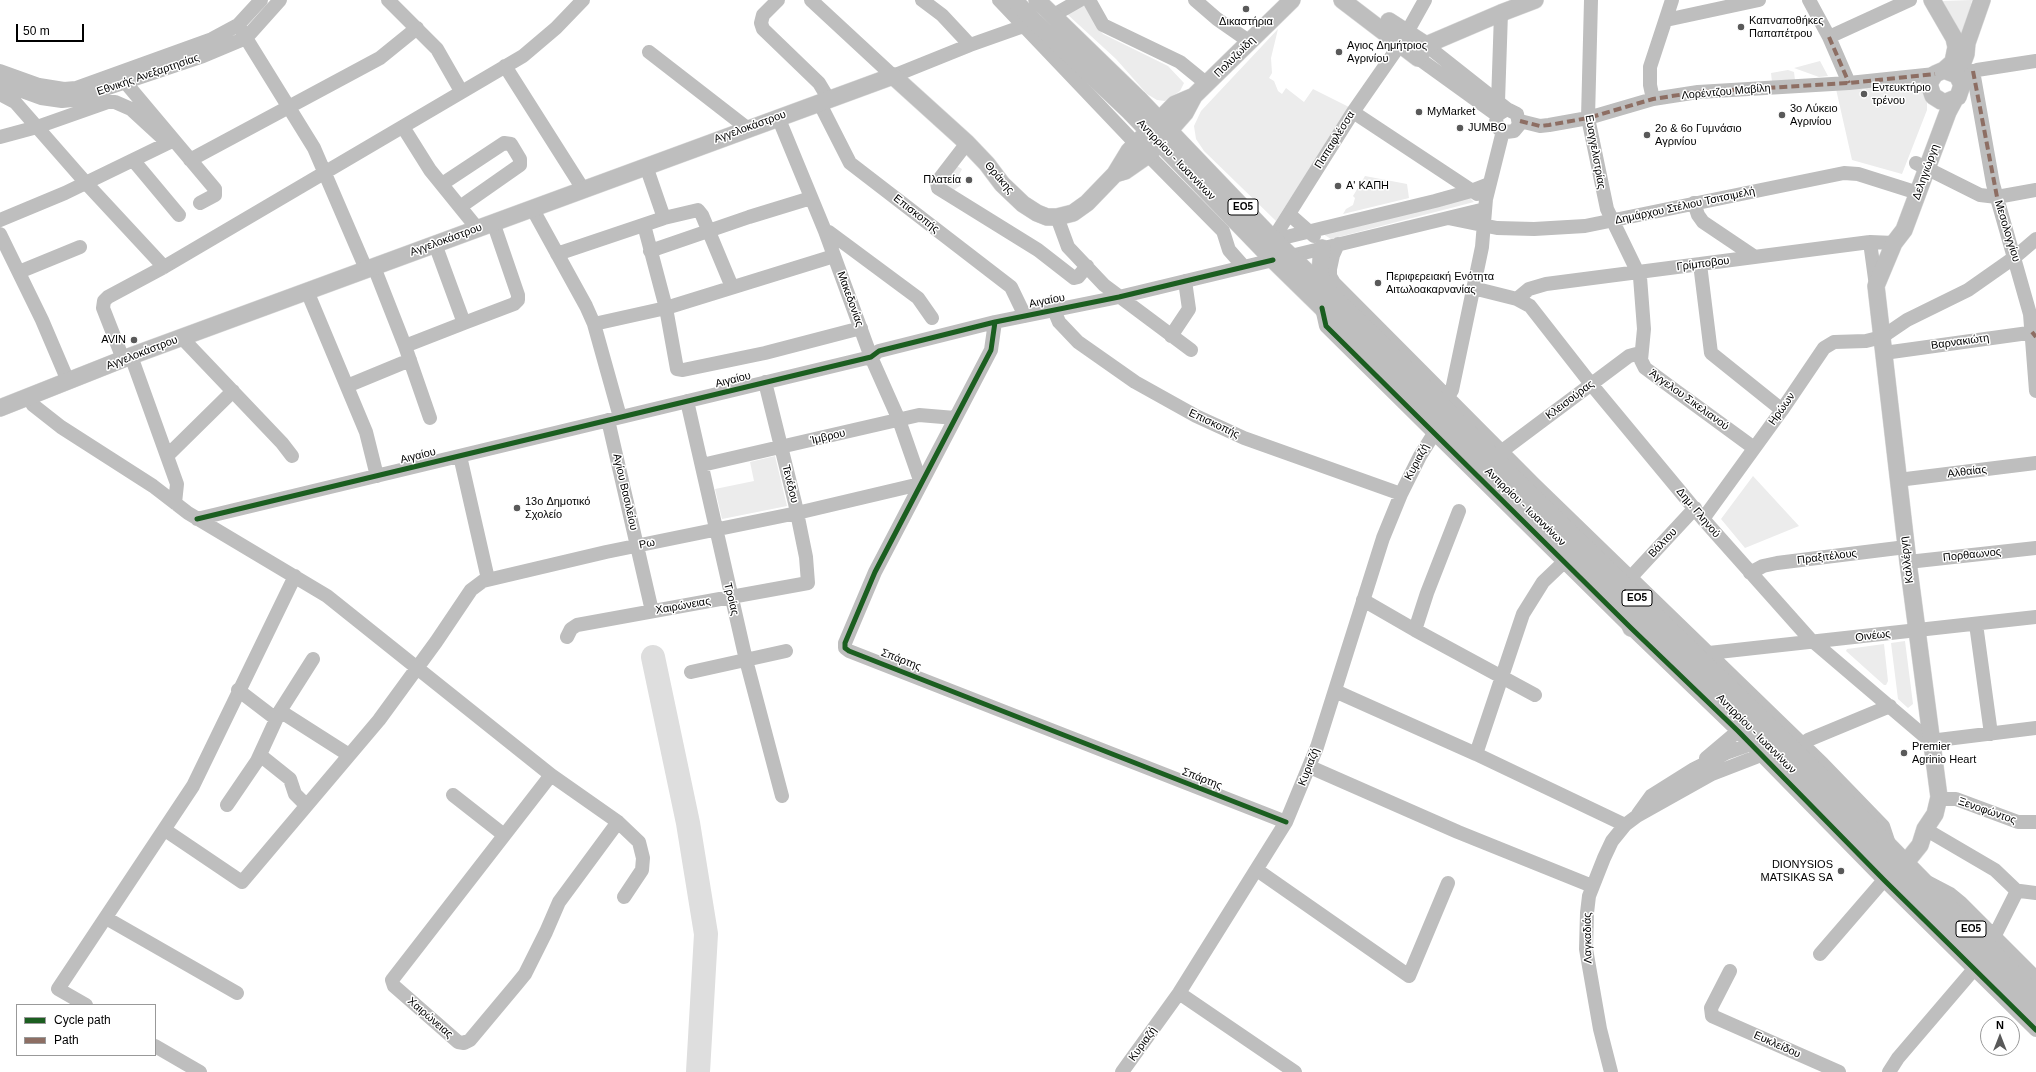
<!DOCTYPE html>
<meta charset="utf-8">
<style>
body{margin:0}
#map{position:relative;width:2036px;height:1072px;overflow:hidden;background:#fff;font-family:Arial,sans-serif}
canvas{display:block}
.legend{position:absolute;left:16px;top:1004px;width:140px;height:52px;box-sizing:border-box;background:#fff;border:1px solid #999;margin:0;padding:5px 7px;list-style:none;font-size:12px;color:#000}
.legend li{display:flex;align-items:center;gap:8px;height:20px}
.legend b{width:20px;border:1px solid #999}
.north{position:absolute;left:1980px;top:1016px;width:40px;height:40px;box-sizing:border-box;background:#fff;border:1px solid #999;border-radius:50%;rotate:0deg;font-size:11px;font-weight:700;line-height:16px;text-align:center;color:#000}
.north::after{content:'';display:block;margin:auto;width:14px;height:18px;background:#595959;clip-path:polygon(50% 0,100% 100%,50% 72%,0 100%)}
.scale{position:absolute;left:16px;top:24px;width:68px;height:18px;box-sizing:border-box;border:2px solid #000;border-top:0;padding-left:5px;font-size:12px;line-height:14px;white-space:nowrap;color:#000;-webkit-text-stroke:3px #fff;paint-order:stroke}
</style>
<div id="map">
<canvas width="2036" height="1072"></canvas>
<ul class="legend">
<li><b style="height:5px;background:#1b5e20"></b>Cycle path</li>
<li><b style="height:5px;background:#8d6e63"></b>Path</li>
</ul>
<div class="north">N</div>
<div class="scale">50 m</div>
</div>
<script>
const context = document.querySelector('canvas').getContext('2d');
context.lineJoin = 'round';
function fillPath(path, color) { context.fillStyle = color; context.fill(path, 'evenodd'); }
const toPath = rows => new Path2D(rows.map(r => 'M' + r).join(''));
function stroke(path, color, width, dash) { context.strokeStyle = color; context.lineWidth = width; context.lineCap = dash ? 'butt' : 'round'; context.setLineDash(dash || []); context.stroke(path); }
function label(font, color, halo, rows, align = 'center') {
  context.font = font + ' Arial,sans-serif'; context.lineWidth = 3; context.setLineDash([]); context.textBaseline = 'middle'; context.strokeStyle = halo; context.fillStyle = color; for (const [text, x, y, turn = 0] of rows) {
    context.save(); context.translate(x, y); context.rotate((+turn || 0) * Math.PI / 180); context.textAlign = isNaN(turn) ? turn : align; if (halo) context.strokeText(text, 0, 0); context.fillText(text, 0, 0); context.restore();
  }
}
fillPath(toPath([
 [1972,0,1963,37,1942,1],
 [1084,5,1097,27,1103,34,1168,66,1184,83,1180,91,1165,101,1157,100,1147,94,1116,59,1067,14],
 [1278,29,1271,58,1272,73,1269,78,1274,81,1278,91,1282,94,1286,88,1304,102,1313,89,1349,107,1276,221,1204,151,1196,139,1194,126,1201,111],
 [1820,61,1828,76,1819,77,1794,68],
 [1788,70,1794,72,1795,80,1772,82,1771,73],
 [1920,80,1927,101,1927,110,1902,174,1852,160,1836,89],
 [957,166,962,169,958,177,961,185,950,193,941,186],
 [1365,176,1407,184,1409,198,1343,214,1346,209,1353,205,1355,198,1353,196],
 [1468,196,1474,202,1331,239,1323,234],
 [775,456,787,506,722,519,715,489,754,481,750,462],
 [1753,476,1799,526,1745,548,1721,519],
 [1905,641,1913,704,1908,708,1898,699,1891,643],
 [1884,644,1888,681,1886,685,1884,685,1846,651,1847,649]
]), '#ececec');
stroke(toPath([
 [653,657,688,823,706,934,698,1072]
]), '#dedede', 24);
const major = toPath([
 [1014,0,1035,22,1129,111,1273,260,1702,680,2036,1015],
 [1037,0,1138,98,1274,240,1378,340,1509,473,1816,771,2036,996],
 [1342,0,1418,58,1426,45,1501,13,1535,0],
 [1932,0,1954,38,1956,47,1953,62,1944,70,1935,74,1930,82,1930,87,1933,96,1941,101,1946,102,1958,97,1962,85,1957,75,1944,70],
 [1389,21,1426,45],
 [1963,62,1966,54,1967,43,1982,0],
 [1115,174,1125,171,1148,155,1185,113,1194,96,1292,0],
 [1322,248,1320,273,1322,283,1326,289],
 [0,408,131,356,893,76,967,143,987,164,1002,184,1023,204,1037,213,1047,217,1057,217,1073,213,1087,203,1115,174,1129,151,1175,104,1194,96],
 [1624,603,1631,628],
 [1899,871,1920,845,1925,829,1935,814,1939,797,1908,562,1876,286,1894,243,1904,230,1948,112,1955,99]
]);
stroke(major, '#dbdbdb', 18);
stroke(toPath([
 [388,0,437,49,461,91],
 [778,0,763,15,761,23,763,29,819,83,828,98],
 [811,0,893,76,970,45,1035,22],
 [922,0,942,15,970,45],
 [999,0,1137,145],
 [1089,0,1103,25,1180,62,1207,84],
 [1195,0,1217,19,1250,42],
 [1591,0,1588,118,1607,209,1640,277,1644,329,1641,360,1645,368,1672,388,1754,448],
 [1809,0,1829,37,1849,83],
 [1052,16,1080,0],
 [1666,20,1759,0],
 [241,30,314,148,366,269],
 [1829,37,1910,0],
 [1426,45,1507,109,1517,114,1519,125,1514,131,1506,132,1499,129,1496,122,1497,115,1507,109],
 [649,52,747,128],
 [1418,58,1497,115],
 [505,66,583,189],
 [0,71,39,85,64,89,76,88,212,39,238,25,261,0],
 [1973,71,1993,184,2030,314,2036,391],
 [1966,74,1977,70,2036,61],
 [120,76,215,189,215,195,200,203],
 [0,83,41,98,62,101,72,100,203,56,246,38,280,0],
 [0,94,15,102,86,183,164,267],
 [1653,99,1650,85,1650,67,1672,0],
 [819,102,850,163,1011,287,1025,316],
 [1498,102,1501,13],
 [1353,112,1477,194],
 [778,117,825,231,871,357,899,420,921,483],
 [1520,121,1540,126,1549,125,1588,118,1653,99,1698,92,1849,83,1935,74],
 [403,127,430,170,477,228],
 [0,137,37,127,108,102,115,102,131,109,168,143,65,193,0,220],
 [967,143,937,182,938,188,1038,250,1074,278,1078,277,1087,266],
 [1148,155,1223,231,1229,250,1244,267],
 [133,160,179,215],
 [190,160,380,58,417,28],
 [1916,163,1980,195,1997,197,2036,190],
 [646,166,664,218],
 [442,184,504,143,511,144,520,159,520,165,460,207],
 [1694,203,1698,215,1703,222,1755,257],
 [532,208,586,306,594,324,620,417],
 [1289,214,1314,236],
 [1057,217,1068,247,1104,285,1191,350],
 [1448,218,1497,228,1534,229,1585,226,1844,173,1858,174,1918,193],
 [644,225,666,308,677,369,683,370,765,353,861,328],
 [825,231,829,232,918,298,932,318],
 [0,234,42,320,68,381],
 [1273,239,1353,112,1401,43,1425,0],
 [1274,240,1435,201,1471,191,1489,184],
 [1870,242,1876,286],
 [1338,244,1333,255,1330,269,1330,276,1334,283,1534,484,1823,764,1883,826,1890,847],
 [650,251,749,217,811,198],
 [557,254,664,218,698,210,702,215,732,287],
 [1291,256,1485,209],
 [1700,264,1711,353,1782,410],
 [374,267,405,346,430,418],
 [19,272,80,247],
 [1473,288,1517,299,1530,306,1591,384,1703,519,1809,638,1930,741,2036,728],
 [307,291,366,432,377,476],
 [1517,299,1529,289,1546,284,1870,242,1894,243],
 [1322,308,1326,326,1631,628,1738,731,1884,880,2036,1030],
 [1054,310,1059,322,1078,342,1135,382,1196,416,1244,438,1401,494],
 [995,322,991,350,875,572,845,643,845,648,849,651,1286,822],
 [464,323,514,304,518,300,518,295,493,222],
 [594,324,666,308,834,256],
 [1171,336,1189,309,1185,281],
 [182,338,282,443,292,456],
 [405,346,464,323,435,244],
 [1884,353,2036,332],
 [131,356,177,484,175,503],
 [123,359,103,308,104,301,108,297,164,267,523,56,556,28,583,0],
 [347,386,410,360],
 [28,397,33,405,61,427,153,486,188,513,327,596,551,775,618,822,639,842,643,858,642,870,624,897],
 [1448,397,1452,390,1482,247,1486,199,1503,131],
 [687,401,746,660,782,796],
 [608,420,652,611],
 [1502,451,1629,356,1640,353],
 [167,456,233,391],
 [460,456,488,579],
 [702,465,919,415,955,418],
 [1898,480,2036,463],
 [197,519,871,357,879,351,995,322,1119,297,1273,260],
 [1703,519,1782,410,1824,348,1834,342,1866,341,1882,337,1907,320,1968,290,2015,257,2036,239],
 [1908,562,2036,548],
 [1750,573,1763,566,1777,563,1906,547],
 [1631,577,1695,508],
 [1363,600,1415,630,1535,695],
 [1976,624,1991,734],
 [1415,630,1427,593,1459,511],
 [567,637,571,629,577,625,808,583,806,557,795,503,765,382],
 [1709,653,2036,617],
 [691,672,786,651],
 [238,690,276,719],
 [1335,691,1476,754,1625,825],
 [280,711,349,755],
 [1808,740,1890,706],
 [1476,754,1523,614,1543,582,1565,561],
 [260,755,290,779,295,794,306,805],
 [1706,758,1738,731],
 [1310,767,1458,832,1592,886],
 [551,775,392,980,394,986,458,1042,464,1043,470,1040,516,985,525,974,546,932,559,902,618,822],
 [453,795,504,835],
 [1939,799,1956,799,2018,822,2036,822],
 [227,805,257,761,280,711,313,659],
 [1638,814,1651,796,1694,769,1726,753,1751,744],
 [1925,829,1995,870,2017,891],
 [165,830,242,882,379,720,436,642,471,590,483,581,606,552,797,513,920,484],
 [1257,870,1409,976,1448,883],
 [1929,883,1950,894,1961,903,2036,978],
 [106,918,237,993],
 [1994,937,2016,893,2020,891,2036,893],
 [1820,954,1884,880],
 [1730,971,1711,1008,1712,1016,1839,1072],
 [1179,993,1295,1072],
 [86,1005,58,989,193,786,295,576],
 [155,1046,200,1072],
 [1122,1072,1179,993,1286,822,1317,747,1383,538,1401,494,1420,456,1435,432],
 [1611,1072,1600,1029,1586,949,1587,913,1589,896,1604,858,1612,841,1625,825,1637,816,1712,774,1756,757],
 [1889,1072,1898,1058,1975,968]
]), '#bebebe', 14);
stroke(major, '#bebebe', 17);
stroke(toPath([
 [1829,37,1849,83],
 [1973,71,1997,197],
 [1520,121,1540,126,1549,125,1588,118,1653,99,1698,92,1849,83,1935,74],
 [2032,332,2036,337]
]), '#8d6e63', 4, [8, 4]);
stroke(toPath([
 [1322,308,1326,326,1631,628,1738,731,1884,880,2036,1030],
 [995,322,991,350,875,572,845,643,845,648,849,651,1286,822],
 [197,519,871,357,879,351,995,322,1119,297,1273,260]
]), '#1b5e20', 5);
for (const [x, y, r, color] of [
 [1246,9,4,"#595959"],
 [1741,27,4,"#595959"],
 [1339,52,4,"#595959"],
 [1864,94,4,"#595959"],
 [1419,112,4,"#595959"],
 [1782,115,4,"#595959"],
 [1460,128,4,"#595959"],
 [1647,135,4,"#595959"],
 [969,180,4,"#595959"],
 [1338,186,4,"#595959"],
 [1378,283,4,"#595959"],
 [134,340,4,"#595959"],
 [517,508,4,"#595959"],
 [1904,753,4,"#595959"],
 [1841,871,4,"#595959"]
]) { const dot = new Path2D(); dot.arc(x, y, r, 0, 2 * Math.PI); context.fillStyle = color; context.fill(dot); stroke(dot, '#fff', 1.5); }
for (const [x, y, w] of [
 [1243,207,30],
 [1637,598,30],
 [1971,929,30]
]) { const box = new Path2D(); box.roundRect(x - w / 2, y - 8, w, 16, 3); context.fillStyle = '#fff'; context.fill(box); stroke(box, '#000', 1); }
label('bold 10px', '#000', null, [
 ["ΕΟ5",1243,207],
 ["ΕΟ5",1637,598],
 ["ΕΟ5",1971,929]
]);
label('11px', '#000', '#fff', [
 ["Καπναποθήκες",1749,21],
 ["Παπαπέτρου",1749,34],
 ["Δικαστήρια",1246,22,"center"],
 ["Αγιος Δημήτριος",1347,46],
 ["Αγρινίου",1347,59],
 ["Εντευκτήριο",1872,88],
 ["τρένου",1872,101],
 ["3ο Λύκειο",1790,109],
 ["Αγρινίου",1790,122],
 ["MyMarket",1427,112],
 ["JUMBO",1468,128],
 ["2ο & 6ο Γυμνάσιο",1655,129],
 ["Αγρινίου",1655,142],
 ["Πλατεία",961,180,"right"],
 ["Α' ΚΑΠΗ",1346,186],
 ["Περιφερειακή Ενότητα",1386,277],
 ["Αιτωλοακαρνανίας",1386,290],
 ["AVIN",126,340,"right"],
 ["13ο Δημοτικό",525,502],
 ["Σχολείο",525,515],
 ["Premier",1912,747],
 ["Agrinio Heart",1912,760],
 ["DIONYSIOS",1833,865,"right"],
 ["MATSIKAS SA",1833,878,"right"]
], 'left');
label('11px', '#000', '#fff', [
 ["Πολυζωίδη",1235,57,-45],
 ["Εθνικής Ανεξαρτησίας",148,75,-19],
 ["Λορέντζου Μαβίλη",1726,92,-5],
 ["Αγγελοκάστρου",750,127,-20],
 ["Παπαφλέσσα",1335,140,-58],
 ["Ευαγγελιστρίας",1595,152,80],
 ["Αντιρρίου - Ιωαννίνων",1176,160,46],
 ["Δεληγιώργη",1926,172,-70],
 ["Θράκης",999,178,49],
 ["Δημάρχου Στέλιου Τσιτσιμελή",1685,206,-12],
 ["Επισκοπής",916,214,38],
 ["Μεσολογγίου",2007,231,73],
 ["Αγγελοκάστρου",446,240,-20],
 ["Γρίμποβου",1703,264,-7],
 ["Μακεδονίας",850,299,70],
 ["Αιγαίου",1047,301,-11],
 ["Βαρνακιώτη",1960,342,-8],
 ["Αγγελοκάστρου",142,353,-21],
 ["Αιγαίου",733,380,-14],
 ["Κλεισούρας",1570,400,-37],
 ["Άγγελου Σικελιανού",1689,400,36],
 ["Ηρώων",1782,409,-55],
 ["Επισκοπής",1214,424,25],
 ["Ίμβρου",828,437,-13],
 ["Αιγαίου",418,456,-14],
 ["Κυριαζή",1417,462,-62],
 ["Αλθαίας",1967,472,-7],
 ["Τενέδου",790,484,76],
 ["Αγίου Βασιλείου",625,492,77],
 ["Αντιρρίου - Ιωαννίνων",1525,507,44],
 ["Δημ. Γληνού",1698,513,50],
 ["Βάλτου",1663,543,-47],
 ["Ρω",647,544,-11],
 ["Πορθαωνος",1972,555,-6],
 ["Πραξιτέλους",1827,557,-7],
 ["Καλλέργη",1907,560,-97],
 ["Τροίας",731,599,76],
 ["Χαιρώνειας",683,606,-10],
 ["Οινέως",1873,636,-7],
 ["Σπάρτης",901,660,21],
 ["Αντιρρίου - Ιωαννίνων",1756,734,45],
 ["Κυριαζή",1309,767,-69],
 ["Σπάρτης",1202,779,21],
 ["Ξενοφώντος",1987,811,19],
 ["Λαγκαδιάς",1588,938,-91],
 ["Χαιρώνειας",430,1018,41],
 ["Κυριαζή",1143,1044,-54],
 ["Ευκλείδου",1777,1045,24]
]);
</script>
